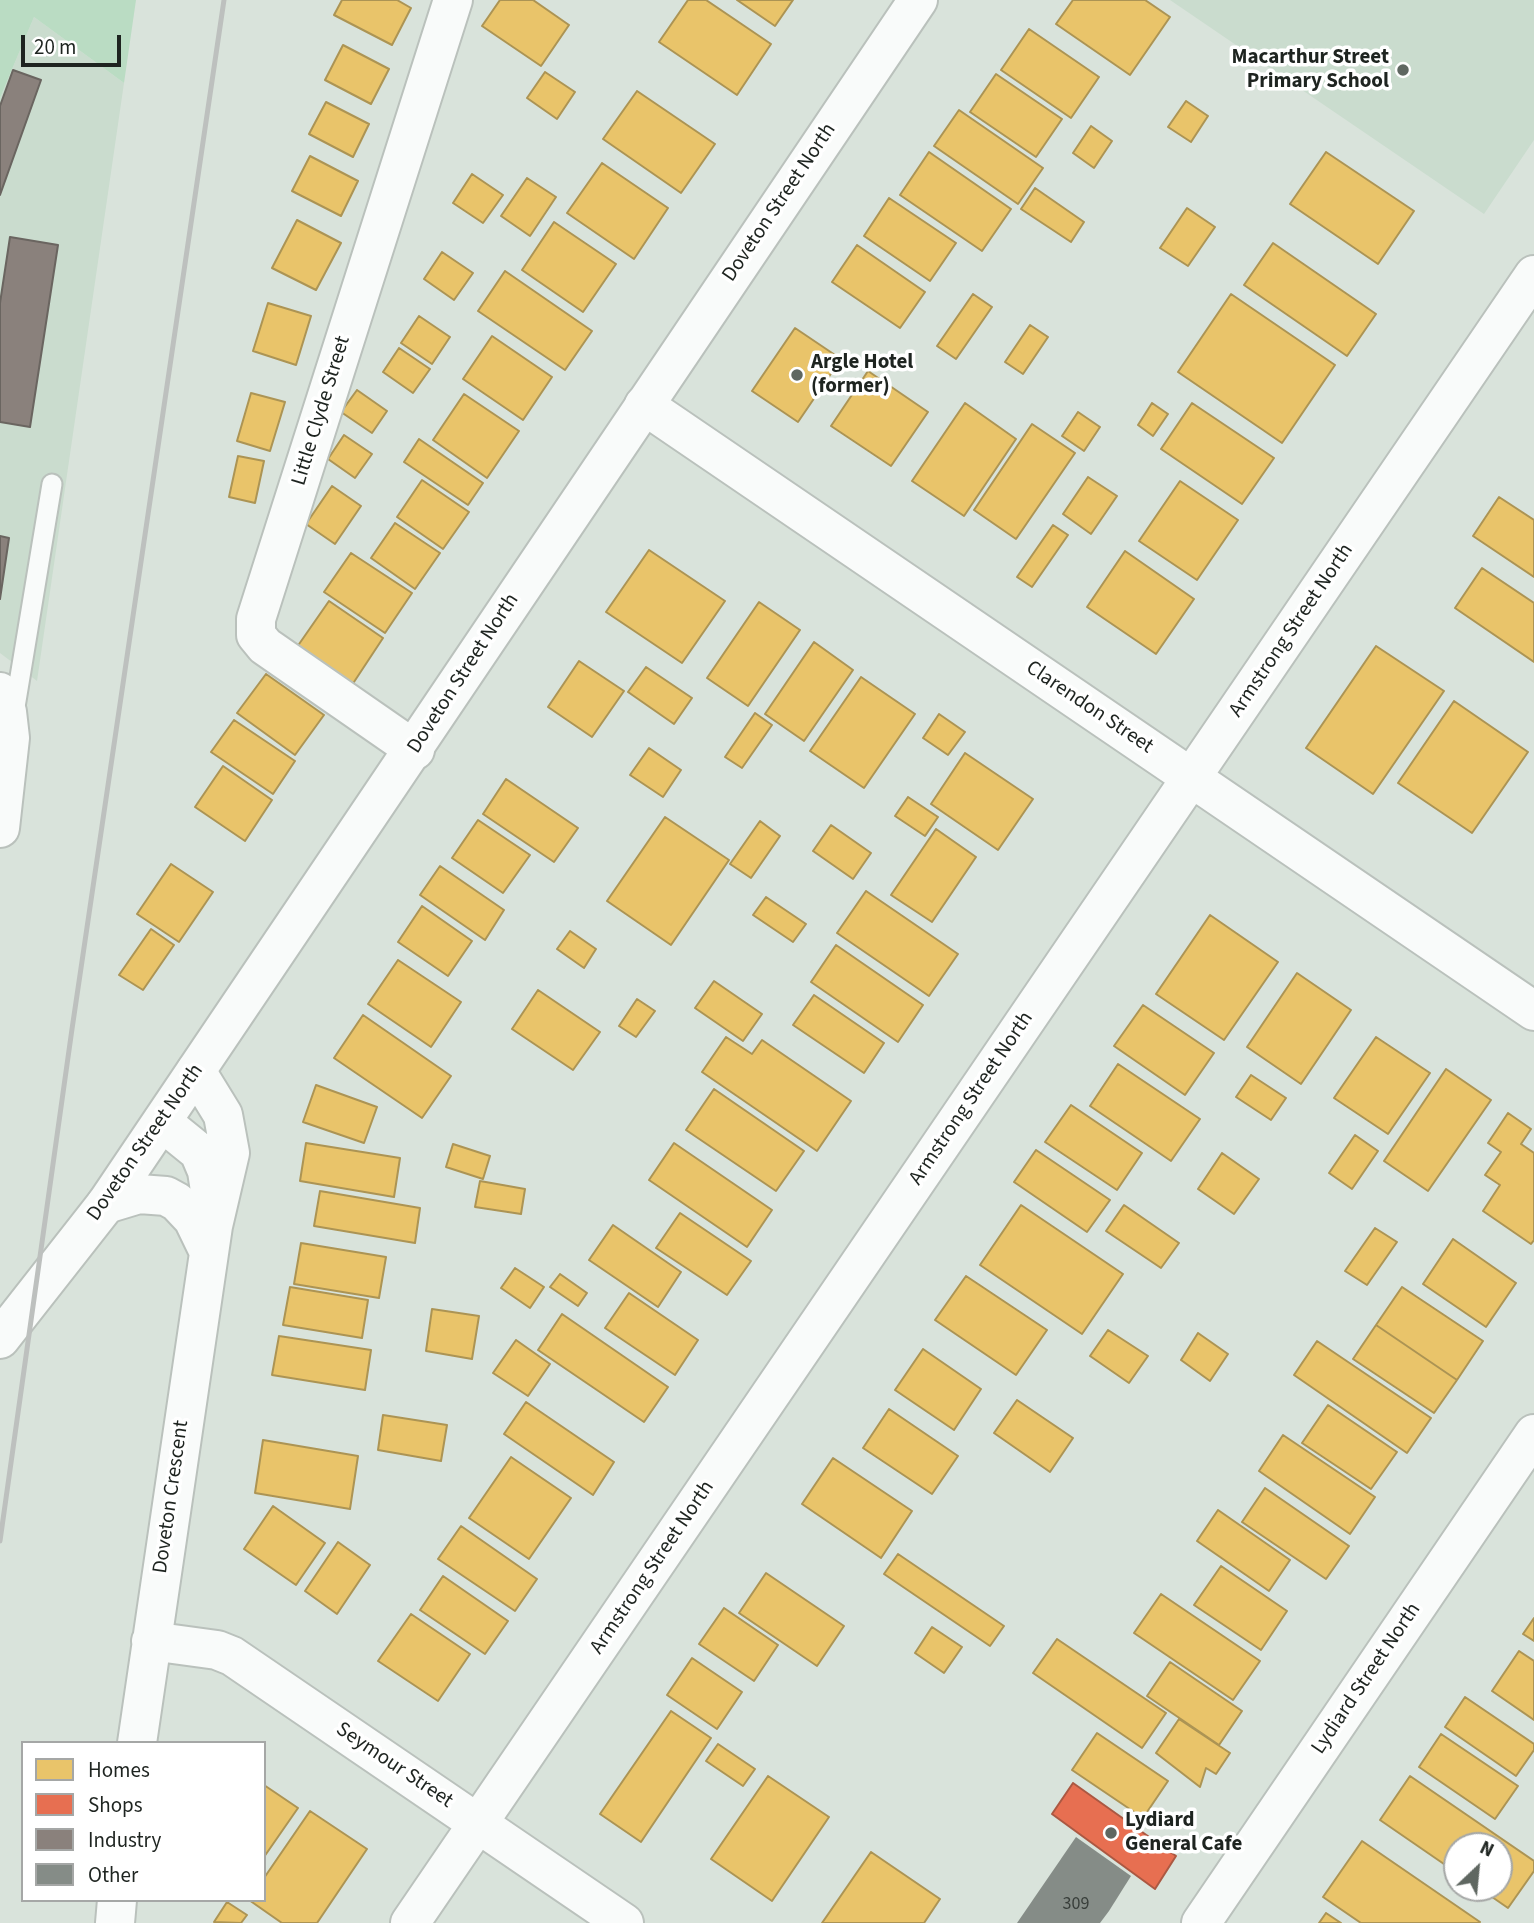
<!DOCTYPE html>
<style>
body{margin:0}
#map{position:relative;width:1534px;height:1923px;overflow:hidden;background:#d9e3db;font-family:"Source Sans 3",sans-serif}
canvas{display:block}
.legend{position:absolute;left:21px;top:1741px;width:245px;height:161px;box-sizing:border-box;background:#fff;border:2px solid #a5a7a6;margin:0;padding:9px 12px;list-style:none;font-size:21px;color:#1e2420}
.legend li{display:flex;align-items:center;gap:14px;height:35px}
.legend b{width:35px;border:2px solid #a5a7a6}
.north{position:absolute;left:1443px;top:1832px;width:70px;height:70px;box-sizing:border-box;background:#fff;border:2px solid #a5a7a6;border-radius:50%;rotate:26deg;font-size:19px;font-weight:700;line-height:28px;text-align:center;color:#1e2420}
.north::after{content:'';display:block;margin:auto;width:24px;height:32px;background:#5f6761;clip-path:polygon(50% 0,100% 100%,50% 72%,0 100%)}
.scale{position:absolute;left:21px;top:35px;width:100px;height:32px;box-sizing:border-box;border:4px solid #1e2420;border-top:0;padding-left:9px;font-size:21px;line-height:24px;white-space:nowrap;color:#1e2420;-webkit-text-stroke:5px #fff;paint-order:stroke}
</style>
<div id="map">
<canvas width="1534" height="1923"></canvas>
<ul class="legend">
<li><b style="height:19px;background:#e9c46a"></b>Homes</li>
<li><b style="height:19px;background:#e76f51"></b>Shops</li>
<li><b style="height:19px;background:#8a817c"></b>Industry</li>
<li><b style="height:19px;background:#858c87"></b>Other</li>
</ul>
<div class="north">N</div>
<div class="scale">20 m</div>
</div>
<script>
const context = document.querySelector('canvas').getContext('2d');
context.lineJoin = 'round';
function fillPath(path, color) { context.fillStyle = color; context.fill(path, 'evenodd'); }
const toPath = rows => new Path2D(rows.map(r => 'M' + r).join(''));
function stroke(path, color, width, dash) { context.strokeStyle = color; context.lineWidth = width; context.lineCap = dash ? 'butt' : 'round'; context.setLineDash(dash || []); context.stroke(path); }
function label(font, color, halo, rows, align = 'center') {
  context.font = font + ' "Source Sans 3",sans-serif'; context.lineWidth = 7; context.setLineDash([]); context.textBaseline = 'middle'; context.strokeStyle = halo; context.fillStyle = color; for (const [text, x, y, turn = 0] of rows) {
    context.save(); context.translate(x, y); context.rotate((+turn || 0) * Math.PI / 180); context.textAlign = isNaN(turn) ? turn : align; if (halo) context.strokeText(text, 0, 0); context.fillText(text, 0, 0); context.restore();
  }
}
fillPath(toPath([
 [1170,0,1534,0,1534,140,1484,214],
 [34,17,124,83,37,681,0,653,0,98]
]), '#cadcce');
fillPath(toPath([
 [0,0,136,0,124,83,34,17,0,98]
]), '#badcc3');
const homes = toPath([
 [342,0,397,0,411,8,392,45,334,15,342,0],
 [500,0,533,0,569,25,541,66,482,26,500,0],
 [688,0,706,0,771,44,737,95,659,42,688,0],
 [737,0,793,0,775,26,737,0],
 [1073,0,1145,0,1170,17,1130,75,1056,24,1073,0],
 [1029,29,1099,77,1071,118,1001,70,1029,29],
 [343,45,389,69,371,104,325,80,343,45],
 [545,72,575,92,557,119,527,98,545,72],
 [996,74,1062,119,1036,157,970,112,996,74],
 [637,91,715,144,681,193,603,139,637,91],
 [1186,101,1208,116,1191,142,1168,127,1186,101],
 [326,102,369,124,353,157,309,134,326,102],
 [959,110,1043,168,1018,204,934,146,959,110],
 [1091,126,1112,141,1094,168,1073,153,1091,126],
 [929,152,1011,209,982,251,900,195,929,152],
 [1326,152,1414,211,1378,264,1290,204,1326,152],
 [310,156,358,181,341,216,292,191,310,156],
 [602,163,668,208,634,259,567,213,602,163],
 [472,174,503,195,483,223,453,203,472,174],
 [527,178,556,197,530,236,501,216,527,178],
 [1035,188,1084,222,1071,242,1021,209,1035,188],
 [889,198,956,243,930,281,864,236,889,198],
 [1187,208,1215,227,1188,266,1160,248,1187,208],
 [297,220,341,243,316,290,272,268,297,220],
 [554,222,616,264,583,312,522,270,554,222],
 [1273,243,1376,314,1347,356,1244,285,1273,243],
 [857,245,925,292,900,328,832,282,857,245],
 [442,252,473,273,454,300,424,279,442,252],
 [505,271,592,331,565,370,478,311,505,271],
 [973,294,992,307,956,359,937,346,973,294],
 [1231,294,1335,365,1282,443,1178,372,1231,294],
 [268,303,311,316,296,365,253,351,268,303],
 [419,316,450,337,432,364,401,343,419,316],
 [1030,325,1048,337,1023,374,1005,362,1030,325],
 [795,328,841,359,798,422,752,391,795,328],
 [492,336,552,377,523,420,463,379,492,336],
 [399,348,430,369,413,393,383,372,399,348],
 [868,371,928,412,891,466,831,426,868,371],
 [357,390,387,411,372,433,341,412,357,390],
 [251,393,285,402,270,451,237,441,251,393],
 [464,394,519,431,487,478,433,440,464,394],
 [965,403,1016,439,964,516,912,481,965,403],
 [1152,403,1168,414,1153,436,1138,425,1152,403],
 [1192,403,1274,458,1242,504,1161,449,1192,403],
 [1078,412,1100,427,1084,451,1062,436,1078,412],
 [1032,424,1075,453,1016,539,974,510,1032,424],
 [344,435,372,454,355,478,328,459,344,435],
 [419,439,483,483,468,505,404,462,419,439],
 [238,456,264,461,255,503,229,497,238,456],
 [1088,477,1117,496,1091,534,1063,514,1088,477],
 [422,480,469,512,443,549,397,517,422,480],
 [1180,481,1238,520,1197,580,1139,541,1180,481],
 [332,486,361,506,335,544,306,524,332,486],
 [1499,497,1534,520,1534,577,1473,536,1499,497],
 [395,523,440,553,415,589,371,558,395,523],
 [1053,525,1068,535,1032,587,1017,577,1053,525],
 [649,550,725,601,682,663,606,612,649,550],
 [1125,551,1194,599,1156,654,1087,607,1125,551],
 [351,553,412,593,385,633,324,592,351,553],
 [1482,568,1534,603,1534,662,1455,608,1482,568],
 [329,601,383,638,352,685,297,647,329,601],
 [759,602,800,630,748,706,707,678,759,602],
 [814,642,853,670,804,741,765,714,814,642],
 [1376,646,1444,691,1373,794,1306,748,1376,646],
 [579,661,624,691,592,737,548,707,579,661],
 [646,667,692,698,674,724,628,692,646,667],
 [266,674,324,715,295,755,237,713,266,674],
 [861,677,915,714,864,788,810,751,861,677],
 [1454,701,1528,752,1472,833,1398,783,1454,701],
 [755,713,772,725,742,768,725,757,755,713],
 [939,714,965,732,948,755,923,738,939,714],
 [234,720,295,761,273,794,211,752,234,720],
 [649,748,681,770,663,797,630,775,649,748],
 [965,753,1033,799,998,850,931,804,965,753],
 [223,766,272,800,245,841,195,807,223,766],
 [506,779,578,828,554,862,483,814,506,779],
 [908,797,938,817,925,836,895,816,908,797],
 [665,817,729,860,671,945,607,901,665,817],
 [478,820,530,855,503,893,452,858,478,820],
 [760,821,780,836,751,878,730,864,760,821],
 [831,825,871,853,853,879,813,851,831,825],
 [936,829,976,857,932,922,891,895,936,829],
 [171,864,213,892,179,942,137,914,171,864],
 [440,866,504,910,485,940,420,895,440,866],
 [866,891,958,954,929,996,837,933,866,891],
 [766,897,806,924,793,942,753,915,766,897],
 [422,906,472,941,448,976,398,942,422,906],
 [1210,915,1278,962,1224,1040,1156,994,1210,915],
 [151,929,174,945,143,990,119,975,151,929],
 [570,931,596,949,584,968,557,949,570,931],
 [836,945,923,1005,898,1042,811,982,836,945],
 [398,960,461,1002,431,1047,368,1004,398,960],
 [1297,973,1351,1010,1301,1084,1247,1047,1297,973],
 [714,981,762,1014,743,1041,695,1008,714,981],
 [538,990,600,1032,573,1070,512,1029,538,990],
 [814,995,884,1043,864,1073,793,1025,814,995],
 [637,999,655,1011,636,1037,619,1026,637,999],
 [1143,1005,1214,1053,1185,1095,1114,1046,1143,1005],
 [363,1015,451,1076,422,1118,334,1058,363,1015],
 [726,1037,752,1054,762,1040,851,1101,817,1151,702,1072,726,1037],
 [1376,1037,1430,1073,1388,1134,1334,1098,1376,1037],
 [1118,1064,1200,1119,1171,1161,1090,1106,1118,1064],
 [1446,1069,1491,1100,1428,1191,1384,1161,1446,1069],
 [1251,1075,1286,1098,1271,1120,1236,1097,1251,1075],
 [316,1085,377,1107,364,1143,303,1122,316,1085],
 [714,1089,804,1151,776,1191,686,1130,714,1089],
 [1071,1105,1142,1153,1117,1190,1045,1142,1071,1105],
 [1508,1113,1531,1129,1521,1144,1534,1153,1534,1240,1531,1244,1483,1211,1500,1185,1485,1175,1501,1152,1488,1143,1508,1113],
 [1355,1135,1378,1151,1352,1189,1329,1173,1355,1135],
 [306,1143,400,1158,394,1197,300,1181,306,1143],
 [674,1143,772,1210,747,1247,649,1180,674,1143],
 [453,1144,490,1156,483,1179,446,1167,453,1144],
 [1036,1150,1110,1200,1087,1232,1014,1182,1036,1150],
 [1222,1153,1259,1179,1234,1214,1198,1189,1222,1153],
 [480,1181,525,1189,521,1214,475,1207,480,1181],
 [320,1191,420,1208,415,1243,314,1226,320,1191],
 [1021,1205,1123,1274,1082,1334,980,1265,1021,1205],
 [1124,1205,1179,1243,1161,1268,1106,1231,1124,1205],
 [680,1213,751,1261,727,1295,656,1248,680,1213],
 [613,1225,681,1272,658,1307,589,1260,613,1225],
 [1375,1228,1397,1242,1367,1285,1345,1271,1375,1228],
 [1453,1239,1516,1283,1486,1327,1423,1284,1453,1239],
 [301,1243,386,1257,379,1298,294,1284,301,1243],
 [515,1268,544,1287,530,1308,501,1288,515,1268],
 [560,1274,587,1293,578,1306,550,1287,560,1274],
 [966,1276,1047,1330,1016,1375,935,1320,966,1276],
 [290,1287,368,1300,362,1338,283,1325,290,1287],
 [1402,1287,1483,1341,1457,1380,1376,1325,1402,1287],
 [629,1293,698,1340,675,1375,605,1328,629,1293],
 [432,1309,479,1316,472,1359,426,1351,432,1309],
 [562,1314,668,1387,644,1422,538,1350,562,1314],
 [1376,1325,1457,1380,1434,1413,1353,1359,1376,1325],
 [1108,1330,1148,1356,1129,1383,1090,1356,1108,1330],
 [1198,1333,1228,1354,1210,1381,1181,1360,1198,1333],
 [279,1336,371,1350,365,1390,272,1375,279,1336],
 [516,1340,550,1364,528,1396,493,1373,516,1340],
 [1317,1341,1431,1418,1407,1453,1294,1375,1317,1341],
 [923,1349,981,1389,954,1430,895,1390,923,1349],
 [1017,1400,1073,1438,1050,1472,994,1433,1017,1400],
 [526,1402,614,1462,593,1495,504,1434,526,1402],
 [1328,1405,1397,1452,1371,1489,1302,1443,1328,1405],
 [889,1409,958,1456,932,1494,863,1448,889,1409],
 [383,1415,447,1425,441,1461,378,1450,383,1415],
 [1283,1435,1375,1497,1350,1534,1259,1471,1283,1435],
 [263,1440,358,1456,350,1509,255,1493,263,1440],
 [511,1457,571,1498,529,1559,469,1518,511,1457],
 [833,1458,912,1511,881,1558,802,1504,833,1458],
 [1265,1488,1349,1546,1326,1579,1242,1522,1265,1488],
 [273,1506,325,1543,296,1585,244,1549,273,1506],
 [1218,1510,1290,1560,1269,1591,1197,1541,1218,1510],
 [461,1526,537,1579,515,1611,438,1559,461,1526],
 [338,1542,370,1565,337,1614,305,1591,338,1542],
 [898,1554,1004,1626,990,1646,884,1574,898,1554],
 [1221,1566,1287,1611,1261,1650,1194,1605,1221,1566],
 [766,1573,844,1626,817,1666,739,1613,766,1573],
 [443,1576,508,1621,485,1654,420,1610,443,1576],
 [1161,1594,1260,1661,1233,1700,1134,1633,1161,1594],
 [724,1608,778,1645,754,1681,699,1644,724,1608],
 [411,1614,470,1654,438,1701,378,1661,411,1614],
 [1534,1618,1534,1641,1523,1634,1534,1618],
 [932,1627,962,1647,944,1673,915,1653,932,1627],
 [1057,1639,1166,1713,1142,1748,1033,1673,1057,1639],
 [1519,1651,1534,1661,1534,1720,1492,1691,1519,1651],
 [692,1658,742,1692,717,1729,667,1695,692,1658],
 [1170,1662,1242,1711,1219,1745,1147,1696,1170,1662],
 [1465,1697,1534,1744,1534,1750,1516,1776,1445,1727,1465,1697],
 [671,1711,711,1738,641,1842,600,1814,671,1711],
 [1179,1719,1230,1753,1216,1774,1206,1768,1200,1787,1156,1753,1179,1719],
 [1097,1733,1168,1781,1143,1818,1072,1770,1097,1733],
 [1441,1734,1518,1786,1495,1819,1419,1767,1441,1734],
 [718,1744,755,1769,743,1786,706,1761,718,1744],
 [768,1776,829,1817,772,1901,711,1859,768,1776],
 [1410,1776,1534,1861,1534,1871,1508,1908,1479,1888,1499,1888,1499,1846,1457,1846,1457,1873,1380,1820,1410,1776],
 [264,1785,298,1808,264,1857,264,1785],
 [310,1811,367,1849,317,1923,282,1923,249,1900,264,1900,264,1878,310,1811],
 [1362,1841,1480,1922,1479,1923,1361,1923,1323,1897,1362,1841],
 [871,1852,940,1899,924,1923,822,1923,871,1852],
 [227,1902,247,1915,241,1923,214,1922,227,1902],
 [1326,1913,1341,1923,1319,1923,1326,1913]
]);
fillPath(homes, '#e9c46a');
stroke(homes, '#ac9454', 2);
const shops = toPath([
 [1073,1783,1176,1856,1155,1889,1052,1814,1073,1783]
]);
fillPath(shops, '#e76f51');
stroke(shops, '#ab5842', 2);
const industry = toPath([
 [13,70,41,80,0,195,0,106,13,70],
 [10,237,58,245,30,427,0,422,0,303,10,237],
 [0,536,9,538,0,599,0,536]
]);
fillPath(industry, '#8a817c');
stroke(industry, '#6a6560', 2);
fillPath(toPath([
 [1076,1837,1131,1876,1109,1911,1100,1923,1017,1923]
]), '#858c87');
const service = toPath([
 [14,713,52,484]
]);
const minor = toPath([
 [644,405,1534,1011],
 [0,692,7,712,10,738,0,828],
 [415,750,265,646,256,635,256,619,453,0],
 [162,1122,199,1152,207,1171,213,1210],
 [106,1204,139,1194,166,1196,177,1202,193,1219,209,1252],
 [151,1641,217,1650,232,1656,624,1923],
 [137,1743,213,1226,230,1153,223,1115,196,1071],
 [115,1923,117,1900],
 [410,1923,1534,275]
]);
const tertiary = toPath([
 [1201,1923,1534,1434]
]);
const secondary = toPath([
 [0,1339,106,1204,918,0]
]);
stroke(service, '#bac1bc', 23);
stroke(minor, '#bac1bc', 42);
stroke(tertiary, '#bac1bc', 42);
stroke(secondary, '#bac1bc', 42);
stroke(service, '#f9fbfa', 19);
stroke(minor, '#f9fbfa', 38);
stroke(tertiary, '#f9fbfa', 38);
stroke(secondary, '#f9fbfa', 38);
stroke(toPath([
 [0,1541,72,1029,224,0]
]), '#bdc0be', 5);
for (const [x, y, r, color] of [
 [1403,70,7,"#5f6761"],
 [797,375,7,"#5f6761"],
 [1111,1833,7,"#5f6761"]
]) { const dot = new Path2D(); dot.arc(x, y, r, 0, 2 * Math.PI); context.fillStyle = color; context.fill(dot); stroke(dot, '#fff', 2.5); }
label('18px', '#383e3a', null, [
 ["309",1076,1905]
]);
label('bold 21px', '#1e2420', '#fff', [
 ["Macarthur Street",1389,58,"right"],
 ["Primary School",1389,82,"right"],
 ["Argle Hotel",811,363],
 ["(former)",811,387],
 ["Lydiard",1125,1821],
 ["General Cafe",1125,1845]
], 'left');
label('21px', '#1e2420', '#fff', [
 ["Doveton Street North",780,203,-56],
 ["Little Clyde Street",322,411,-73],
 ["Armstrong Street North",1292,631,-56],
 ["Doveton Street North",464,674,-57],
 ["Clarendon Street",1089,708,34],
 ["Armstrong Street North",972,1099,-56],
 ["Doveton Street North",146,1143,-55],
 ["Doveton Crescent",172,1497,-82],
 ["Armstrong Street North",653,1568,-56],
 ["Lydiard Street North",1367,1679,-56],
 ["Seymour Street",394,1766,34]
]);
</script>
